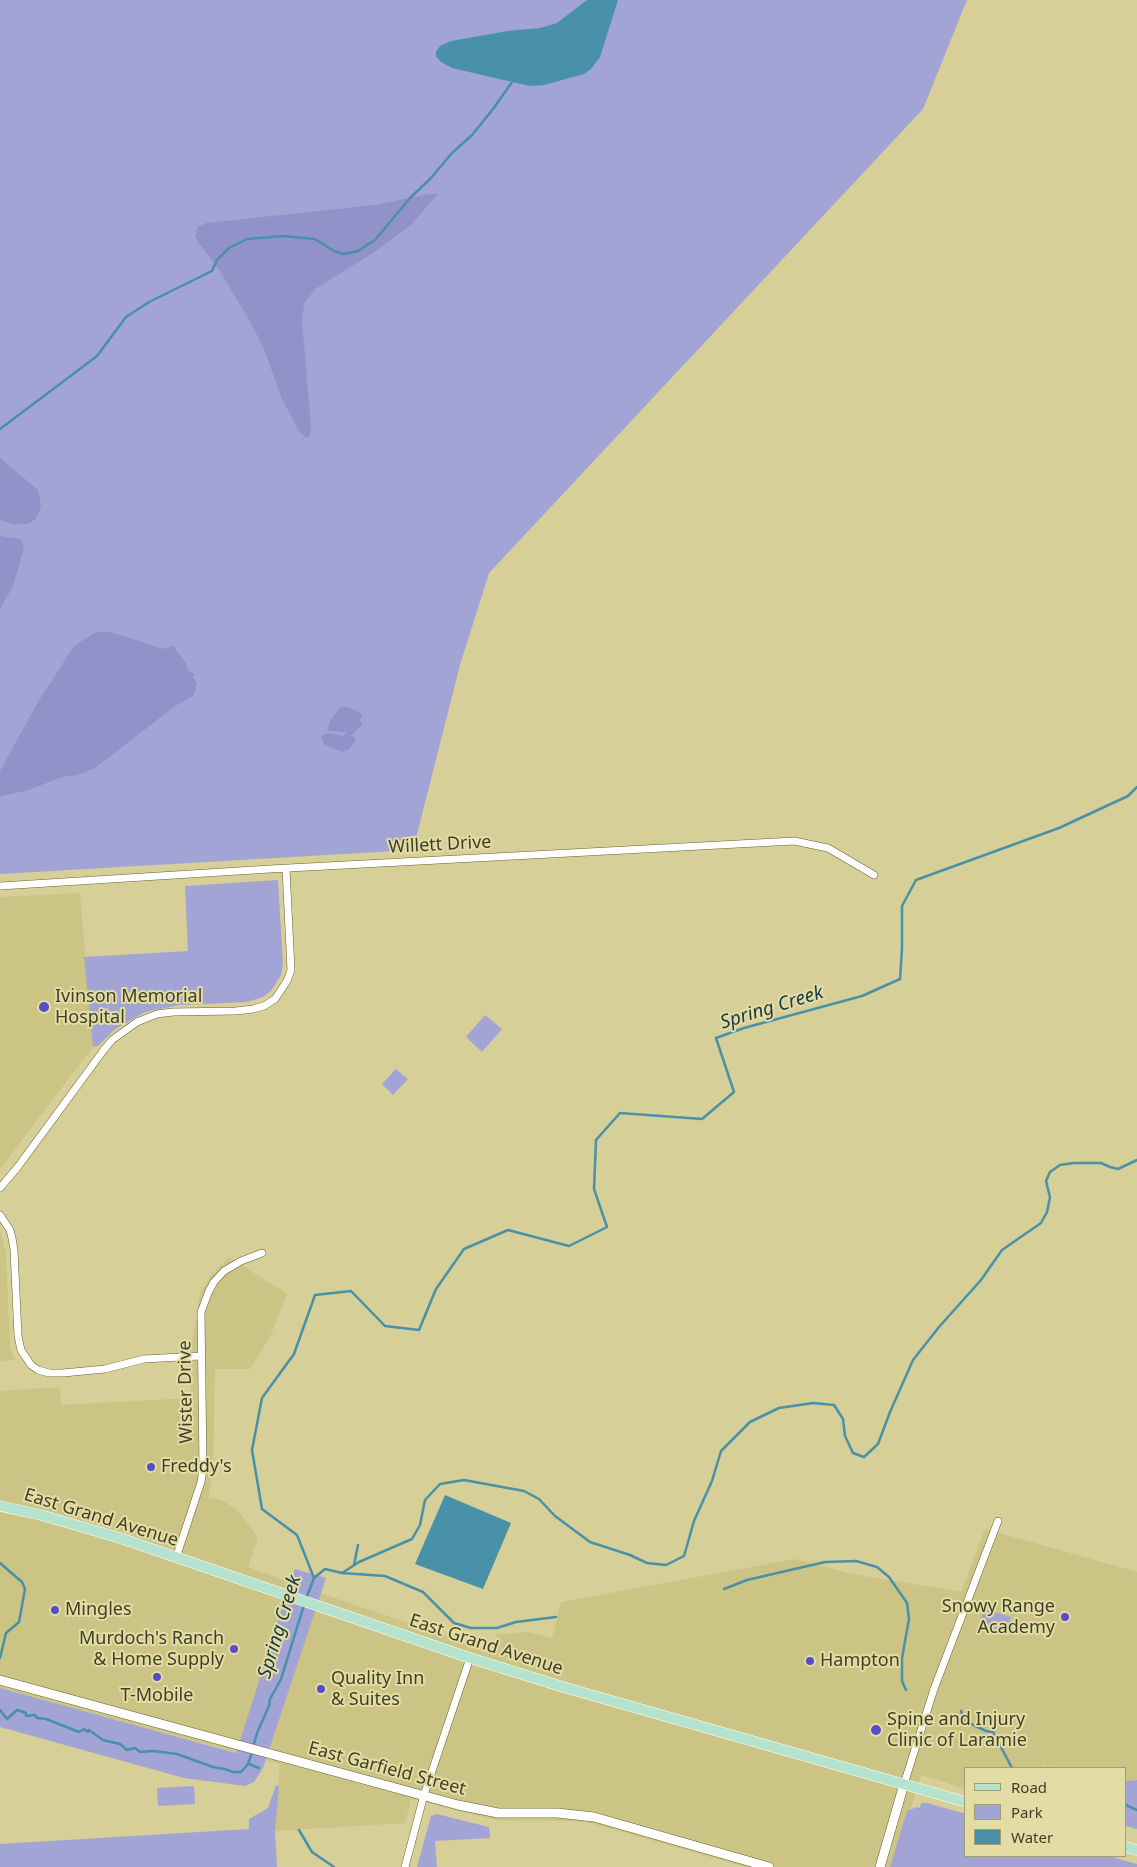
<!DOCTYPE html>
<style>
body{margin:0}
#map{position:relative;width:1137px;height:1867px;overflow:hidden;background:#d6cf97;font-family:"Noto Sans",sans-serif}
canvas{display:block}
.legend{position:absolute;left:964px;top:1767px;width:162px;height:90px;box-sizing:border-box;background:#e3dca4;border:1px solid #a29d72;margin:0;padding:6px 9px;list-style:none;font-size:15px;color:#403e27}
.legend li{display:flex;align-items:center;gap:10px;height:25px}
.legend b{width:25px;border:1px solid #a29d72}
</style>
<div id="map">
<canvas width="1137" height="1867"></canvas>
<ul class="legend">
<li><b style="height:6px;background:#b6e3cd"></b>Road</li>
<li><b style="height:14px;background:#a1a4d5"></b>Park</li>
<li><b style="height:14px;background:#4891a9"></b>Water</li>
</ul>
</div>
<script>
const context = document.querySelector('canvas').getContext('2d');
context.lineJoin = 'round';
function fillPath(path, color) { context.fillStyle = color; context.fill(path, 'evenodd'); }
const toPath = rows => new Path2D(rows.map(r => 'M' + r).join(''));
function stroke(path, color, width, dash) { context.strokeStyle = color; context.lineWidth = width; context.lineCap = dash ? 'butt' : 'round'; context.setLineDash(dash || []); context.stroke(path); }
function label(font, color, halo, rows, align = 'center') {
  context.font = font + ' "Noto Sans",sans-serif'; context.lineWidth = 4; context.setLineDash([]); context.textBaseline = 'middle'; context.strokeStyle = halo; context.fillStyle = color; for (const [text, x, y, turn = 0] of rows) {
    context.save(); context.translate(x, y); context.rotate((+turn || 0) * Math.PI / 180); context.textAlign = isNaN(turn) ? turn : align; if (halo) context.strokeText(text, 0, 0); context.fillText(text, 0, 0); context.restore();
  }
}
fillPath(toPath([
 [80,893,93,1047,0,1169,0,897],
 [0,1231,6,1253,10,1348,15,1360,0,1361],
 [229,1257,287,1294,270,1337,250,1369,215,1369,213,1475,208,1498,222,1500,241,1514,258,1538,248,1567,317,1592,491,1651,496,1635,528,1632,552,1638,561,1602,795,1559,852,1574,961,1592,985,1529,1137,1572,1137,1780,1126,1781,1126,1768,1055,1768,1043,1765,1041,1768,966,1768,966,1789,921,1775,893,1867,746,1867,590,1823,573,1821,495,1820,411,1799,405,1823,275,1831,280,1764,0,1688,0,1391,60,1387,61,1405,191,1398,192,1344,200,1293,212,1274]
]), '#ccc484');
fillPath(toPath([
 [0,0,967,0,923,109,489,573,460,665,413,850,0,874],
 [278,880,283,964,281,975,271,991,263,997,247,1002,179,1005,145,1012,114,1030,98,1046,93,1047,84,957,188,951,185,886],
 [485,1015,502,1029,482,1052,466,1037],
 [396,1069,408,1079,393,1095,382,1084],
 [295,1569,326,1578,263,1768,254,1782,245,1786,184,1778,0,1727,0,1688,236,1753],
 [984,1609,1011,1617,1006,1633,979,1625],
 [1137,1780,1137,1829,1126,1826,1126,1781],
 [276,1785,279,1786,275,1831,277,1867,0,1867,0,1844,249,1829,249,1819,268,1808],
 [194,1786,195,1804,158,1806,157,1788],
 [921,1803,927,1803,966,1814,966,1856,1109,1856,1137,1864,1137,1867,890,1867,907,1811,917,1807,920,1808],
 [437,1814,489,1827,490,1838,435,1841,437,1867,417,1867,431,1816]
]), '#a1a4d5');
fillPath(toPath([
 [429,194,438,194,411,225,373,253,315,289,304,304,302,321,311,427,310,436,306,438,298,430,282,399,264,349,252,325,218,268,198,242,195,236,198,227,206,223,375,205],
 [0,458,38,490,41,506,36,519,28,524,12,524,0,520],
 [0,536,21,539,24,547,13,586,0,609],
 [96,632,108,632,121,635,163,649,173,646,186,663,188,670,195,675,193,677,197,684,195,692,193,696,175,706,95,768,78,775,62,777,26,791,0,796,0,771,38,702,74,646],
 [340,707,348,707,359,712,362,715,360,720,362,724,352,735,356,740,349,749,342,752,324,744,321,736,328,733,343,736,347,732,327,731,330,721]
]), '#9092c9');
fillPath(toPath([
 [587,0,618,0,600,57,591,69,584,74,544,85,530,86,452,68,441,62,436,56,436,52,440,46,451,41,508,31,540,28,557,23],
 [445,1495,511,1523,483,1589,415,1564]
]), '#4891a9');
stroke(toPath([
 [0,429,97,356,126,317,149,302,212,271,217,260,229,248,247,239,283,236,315,239,334,251,344,254,358,251,375,240,410,198,431,178,452,153,472,135,493,109,512,82],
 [0,1563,22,1582,25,1589,19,1622,6,1633,0,1658],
 [354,1565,358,1545],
 [342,1573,359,1562,412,1539,420,1525,425,1500,440,1484,464,1480,524,1491,539,1499,555,1516,590,1542,630,1555,647,1563,666,1565,684,1556,694,1521,712,1481,721,1451,750,1422,779,1408,813,1403,834,1405,843,1419,845,1436,853,1453,864,1457,878,1444,890,1412,913,1360,939,1327,981,1280,1002,1250,1041,1223,1047,1212,1050,1197,1046,1181,1050,1172,1060,1165,1074,1163,1101,1163,1110,1167,1118,1169,1137,1160],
 [314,1578,325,1569,342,1573,385,1576,423,1592,454,1623,471,1628,497,1628,516,1622,556,1617],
 [724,1589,747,1580,825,1562,856,1561,877,1567,889,1577,907,1603,909,1619,902,1658,902,1681,906,1690],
 [306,1599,314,1578,297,1535,262,1509,252,1450,262,1398,294,1354,315,1295,351,1291,385,1326,419,1330,436,1289,464,1249,508,1230,569,1246,607,1227,594,1189,596,1140,620,1113,702,1119,734,1092,716,1038,744,1028,862,996,900,979,902,949,902,906,916,880,1059,828,1128,796,1137,787],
 [0,1710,7,1719,17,1710,26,1713,26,1716,35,1715,37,1718,46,1719,79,1732,84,1729,88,1732,89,1730,103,1740,120,1744,127,1750,135,1748,140,1752,154,1751,177,1754,213,1767,225,1769,233,1772,241,1772,248,1764,252,1752],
 [961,1711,965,1721,986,1731,993,1732,1012,1768],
 [253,1747,257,1733,269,1706,270,1699,281,1679,304,1605],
 [249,1764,259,1768],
 [1126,1805,1137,1810],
 [299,1830,312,1852,334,1867]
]), '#4891a9', 2.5);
const street = toPath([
 [0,886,270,869,794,841,828,848,874,875],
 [0,1188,17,1168,103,1051,112,1040,137,1022,157,1014,173,1012,236,1011,253,1009,264,1006,275,999,287,981,291,970,286,869],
 [0,1215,10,1230,12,1238,14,1250,18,1336,21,1350,31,1365,38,1370,49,1373,63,1373,105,1369,144,1359,200,1356],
 [176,1558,201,1482,203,1469,201,1312,209,1291,214,1282,224,1271,241,1261,262,1253],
 [904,1784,934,1689,998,1521],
 [405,1867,424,1795,470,1658]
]);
const secondary = toPath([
 [0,1680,458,1805,498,1813,557,1813,594,1817,769,1867],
 [880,1867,904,1784]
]);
const primary = toPath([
 [0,1506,41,1515,120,1538,470,1658,563,1687,966,1802],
 [1126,1847,1137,1850]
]);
stroke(street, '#68612c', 8);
stroke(secondary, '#68612c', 10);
stroke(primary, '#fff', 11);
stroke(street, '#fff', 7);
stroke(secondary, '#fff', 9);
stroke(primary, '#b6e3cd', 10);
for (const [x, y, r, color] of [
 [44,1007,6,"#584cc4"],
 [151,1467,5,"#584cc4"],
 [55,1610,5,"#584cc4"],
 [1065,1617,5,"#584cc4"],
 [234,1649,5,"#584cc4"],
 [810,1661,5,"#584cc4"],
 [157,1677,5,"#584cc4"],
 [321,1689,5,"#584cc4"],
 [876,1730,6,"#584cc4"]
]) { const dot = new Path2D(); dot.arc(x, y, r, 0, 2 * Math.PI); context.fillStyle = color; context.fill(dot); stroke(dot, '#e3dca4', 2); }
label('18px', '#403e27', '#e3dca4', [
 ["Willett Drive",440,845,-3],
 ["Wister Drive",186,1392,-91],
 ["East Grand Avenue",101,1518,17],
 ["East Grand Avenue",486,1645,18],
 ["East Garfield Street",387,1769,15]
]);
label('18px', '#403e27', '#e3dca4', [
 ["Ivinson Memorial",55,997],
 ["Hospital",55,1018],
 ["Freddy's",161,1467],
 ["Snowy Range",1055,1607,"right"],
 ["Academy",1055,1628,"right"],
 ["Mingles",65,1610],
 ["Murdoch's Ranch",224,1639,"right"],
 ["& Home Supply",224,1660,"right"],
 ["Hampton",820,1661],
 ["Quality Inn",331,1679],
 ["& Suites",331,1700],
 ["T-Mobile",157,1696,"center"],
 ["Spine and Injury",887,1720],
 ["Clinic of Laramie",887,1741]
], 'left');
label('italic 19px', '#173a45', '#e3dca4', [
 ["Spring Creek",772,1008,-17],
 ["Spring Creek",280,1627,-73]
]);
</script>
